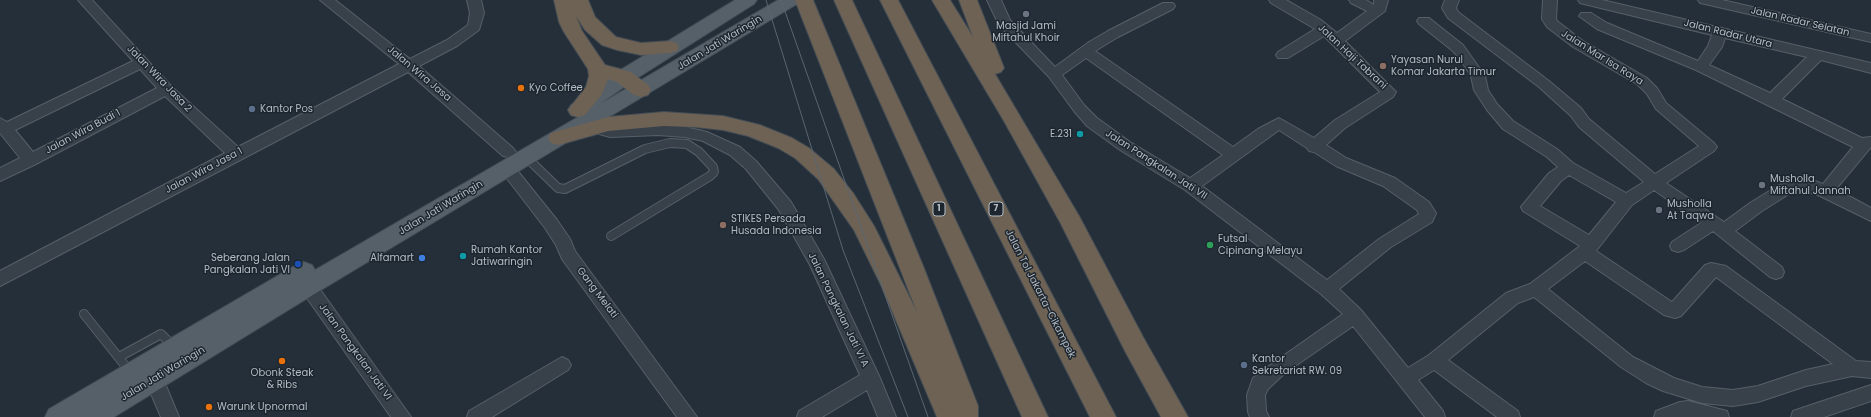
<!DOCTYPE html>
<meta charset="utf-8">
<style>
body{margin:0}
canvas{display:block;background:#242f39}
</style>
<canvas width="1871" height="417"></canvas>
<script>
const context = document.querySelector('canvas').getContext('2d');
context.lineJoin = 'round';
const toPath = rows => new Path2D(rows.map(r => 'M' + r).join(''));
function stroke(path, color, width, dash) { context.strokeStyle = color; context.lineWidth = width; context.lineCap = dash ? 'butt' : 'round'; context.setLineDash(dash || []); context.stroke(path); }
function fillPath(path, color) { context.fillStyle = color; context.fill(path, 'evenodd'); }
function label(font, color, halo, rows, align = 'center') {
  context.font = font + ' Poppins,sans-serif'; context.lineWidth = 3; context.setLineDash([]); context.textBaseline = 'middle'; context.strokeStyle = halo; context.fillStyle = color; for (const [text, x, y, turn = 0] of rows) {
    context.save(); context.translate(x, y); context.rotate((+turn || 0) * Math.PI / 180); context.textAlign = isNaN(turn) ? turn : align; if (halo) context.strokeText(text, 0, 0); context.fillText(text, 0, 0); context.restore();
  }
}
const lane = toPath([
 [526,157,558,188,565,189,645,149,670,143,687,144,699,152,713,167,714,172,710,176,611,236],
 [84,314,131,373],
 [119,357,161,334,174,347]
]);
const street = toPath([
 [78,0,92,0,171,86,238,147,399,64,320,0,335,0,410,59,447,40,468,25,470,13,467,0,481,0,484,13,479,30,457,46,419,66,513,148,516,152,513,156,508,157,503,156,408,72,0,286,0,271,225,153,165,96,36,164,0,181,0,168,20,158,0,133,0,118,7,122,133,61,78,0],
 [140,69,157,88,33,152,15,130,140,69],
 [987,0,1001,0,1010,20,1055,67,1089,42,1108,31,1163,3,1173,3,1175,6,1173,9,1118,37,1095,51,1233,147,1258,129,1279,118,1314,138,1335,120,1380,92,1324,36,1288,58,1278,58,1276,55,1278,52,1315,29,1271,3,1269,0,1286,0,1321,20,1337,33,1367,11,1351,3,1349,0,1366,0,1374,5,1374,0,1388,0,1385,11,1345,41,1396,92,1393,97,1345,128,1326,145,1346,158,1395,178,1429,202,1436,213,1432,222,1391,247,1339,289,1361,310,1408,368,1429,355,1506,293,1530,284,1580,246,1523,211,1521,207,1549,173,1558,167,1547,157,1503,129,1487,110,1474,90,1471,76,1460,59,1453,51,1419,24,1417,21,1419,18,1429,18,1463,45,1485,76,1488,90,1497,104,1513,121,1557,149,1573,163,1626,193,1644,182,1579,127,1571,116,1539,87,1448,18,1442,8,1445,0,1459,0,1456,8,1458,12,1549,81,1581,108,1589,119,1655,174,1699,146,1656,109,1647,94,1637,84,1573,47,1547,27,1542,19,1543,0,1557,0,1556,19,1557,21,1583,41,1647,78,1657,88,1666,103,1714,143,1717,147,1714,151,1666,183,1724,222,1750,203,1779,185,1797,181,1815,181,1823,184,1853,147,1696,70,1597,29,1579,16,1581,13,1591,13,1607,23,1698,61,1708,46,1712,35,1580,3,1578,0,1602,0,1871,63,1871,73,1821,60,1782,99,1862,138,1871,137,1871,147,1836,189,1871,208,1871,221,1814,193,1789,194,1762,211,1735,231,1782,267,1784,272,1782,277,1776,279,1770,277,1713,231,1684,250,1678,252,1672,250,1670,246,1672,242,1701,223,1654,190,1632,205,1596,251,1672,302,1705,265,1711,263,1726,266,1856,361,1871,362,1871,378,1852,376,1806,386,1758,402,1733,406,1702,403,1663,391,1646,383,1621,367,1534,297,1518,303,1448,360,1518,411,1520,417,1497,417,1434,370,1418,380,1443,411,1445,417,1425,417,1353,326,1285,373,1268,389,1265,395,1266,411,1269,417,1250,417,1248,412,1247,395,1253,378,1273,363,1343,314,1321,294,1185,190,1120,150,1087,126,1074,111,1049,77,999,25,987,0],
 [1725,38,1807,57,1770,93,1709,65,1722,47,1725,38],
 [1086,58,1223,155,1190,178,1130,142,1097,118,1084,105,1062,75,1086,58],
 [1279,130,1307,148,1309,151,1314,152,1336,166,1383,186,1417,210,1419,214,1379,239,1327,280,1202,186,1279,130],
 [1569,175,1616,202,1589,235,1540,206,1561,181,1569,175],
 [1585,261,1664,315,1675,318,1681,316,1716,277,1833,364,1806,370,1758,386,1733,390,1702,387,1674,378,1633,357,1548,289,1585,261],
 [1698,0,1722,0,1871,34,1871,42,1705,4,1700,3,1698,0],
 [597,123,610,127,658,125,685,127,707,132,740,147,756,161,791,202,824,259,880,378,896,417,878,417,867,390,822,417,797,417,799,411,860,375,810,265,779,210,746,169,730,155,703,141,685,137,658,135,610,137,592,132,590,128,592,124,597,123],
 [507,162,512,164,557,220,570,239,575,251,697,417,677,417,562,259,556,245,545,228,502,172,499,168,502,164,507,162],
 [308,279,314,281,411,417,391,417,302,291,299,286,302,281,308,279],
 [562,357,568,360,571,365,568,370,492,417,467,417,469,411,562,357],
 [154,372,161,374,179,417,161,417,145,380,147,374,154,372],
 [1871,385,1871,401,1824,417,1791,417,1793,411,1871,385],
 [1688,401,1727,411,1729,417,1654,417,1656,411,1680,402,1688,401]
]);
const primary = toPath([
 [735,0,757,0,754,4,631,82,600,104,778,0,800,0,797,4,316,293,114,417,45,417,49,409,296,265,304,262,312,265,315,270,578,117,571,115,568,110,571,105,617,72,735,0]
]);
const highway = toPath([
 [554,0,588,0,595,17,616,37,641,43,670,41,677,43,679,47,677,51,670,53,641,55,617,50,602,45,585,30,576,16,582,31,605,65,631,72,648,85,651,90,648,95,641,97,634,95,617,82,608,79,602,94,585,115,578,117,571,115,568,110,586,87,589,76,588,69,564,32,559,22,554,0],
 [795,0,813,0,923,266,978,406,978,417,937,417,882,287,854,230,818,179,795,158,778,148,748,136,723,130,695,127,664,126,608,131,558,145,551,143,548,138,551,133,608,117,664,112,723,116,760,125,792,138,809,148,834,169,853,193,874,226,917,312,795,0],
 [834,0,852,0,1048,417,1022,417,834,0],
 [880,0,898,0,1116,417,1090,417,880,0],
 [932,0,950,0,973,37,959,0,977,0,1004,68,1001,72,995,74,1079,216,1143,337,1188,417,1161,417,1125,351,1060,222,1004,121,932,0]
]);
stroke(lane, '#565f67', 10);
stroke(street, '#565f67', 2);
stroke(primary, '#414a52', 2);
stroke(highway, '#434c54', 2);
stroke(lane, '#384149', 8);
fillPath(street, '#384149');
fillPath(primary, '#566069');
fillPath(highway, '#6e6255');
stroke(toPath([
 [766,0,843,250,908,417],
 [781,0,928,417]
]), '#5a6570', 1);
for (const [x, y, r, color] of [
 [1026,14,4,"#6b7280"],
 [1383,66,4,"#8d6e63"],
 [521,88,4,"#e8710a"],
 [252,109,4,"#5c6f8a"],
 [1080,134,4,"#0f9aa8"],
 [1762,185,4,"#6b7280"],
 [1659,210,4,"#6b7280"],
 [723,225,4,"#8d6e63"],
 [1210,245,4,"#2e9e5b"],
 [463,256,4,"#0f9aa8"],
 [422,258,4,"#3f7fe0"],
 [298,264,4,"#1a4fb4"],
 [282,361,4,"#e8710a"],
 [1244,365,4,"#5c6f8a"],
 [209,407,4,"#e8710a"]
]) { const dot = new Path2D(); dot.arc(x, y, r, 0, 2 * Math.PI); context.fillStyle = color; context.fill(dot); stroke(dot, '#1d262e', 1.5); }
for (const [x, y, w] of [
 [939,209,12],
 [996,209,14]
]) { const box = new Path2D(); box.roundRect(x - w / 2, y - 7, w, 14, 3); context.fillStyle = '#1d262e'; context.fill(box); stroke(box, '#b3bcc5', 1); }
label('bold 9px', '#b3bcc5', null, [
 ["1",939,209],
 ["7",996,209]
]);
label('10px', '#b3bcc5', '#1d262e', [
 ["Jalan Radar Selatan",1800,22,13],
 ["Jalan Radar Utara",1728,34,14],
 ["Jalan Jati Waringin",720,43,-31],
 ["Jalan Haji Tabrani",1352,57,43],
 ["Jalan Mar Isa Raya",1602,58,32],
 ["Jalan Wira Jasa",419,74,40],
 ["Jalan Wira Jasa 2",159,79,46],
 ["Jalan Wira Budi 1",83,132,-28],
 ["Jalan Pangkalan Jati VII",1156,165,33],
 ["Jalan Wira Jasa 1",204,171,-28],
 ["Jalan Jati Waringin",441,208,-31],
 ["Gang Melati",597,293,53],
 ["Jalan Tol Jakarta–Cikampek",1040,294,63],
 ["Jalan Pangkalan Jati VI A",838,310,64],
 ["Jalan Pangkalan Jati VI",355,352,54],
 ["Jalan Jati Waringin",163,374,-31]
]);
label('10px', '#b3bcc5', '#1d262e', [
 ["Masjid Jami",1026,26,"center"],
 ["Miftahul Khoir",1026,38,"center"],
 ["Yayasan Nurul",1391,60],
 ["Komar Jakarta Timur",1391,72],
 ["Kyo Coffee",529,88],
 ["Kantor Pos",260,109],
 ["E.231",1072,134,"right"],
 ["Musholla",1770,179],
 ["Miftahul Jannah",1770,191],
 ["Musholla",1667,204],
 ["At Taqwa",1667,216],
 ["STIKES Persada",731,219],
 ["Husada Indonesia",731,231],
 ["Futsal",1218,239],
 ["Cipinang Melayu",1218,251],
 ["Rumah Kantor",471,250],
 ["Jatiwaringin",471,262],
 ["Seberang Jalan",290,258,"right"],
 ["Pangkalan Jati VI",290,270,"right"],
 ["Alfamart",414,258,"right"],
 ["Kantor",1252,359],
 ["Sekretariat RW. 09",1252,371],
 ["Obonk Steak",282,373,"center"],
 ["& Ribs",282,385,"center"],
 ["Warunk Upnormal",217,407]
], 'left');
</script>
